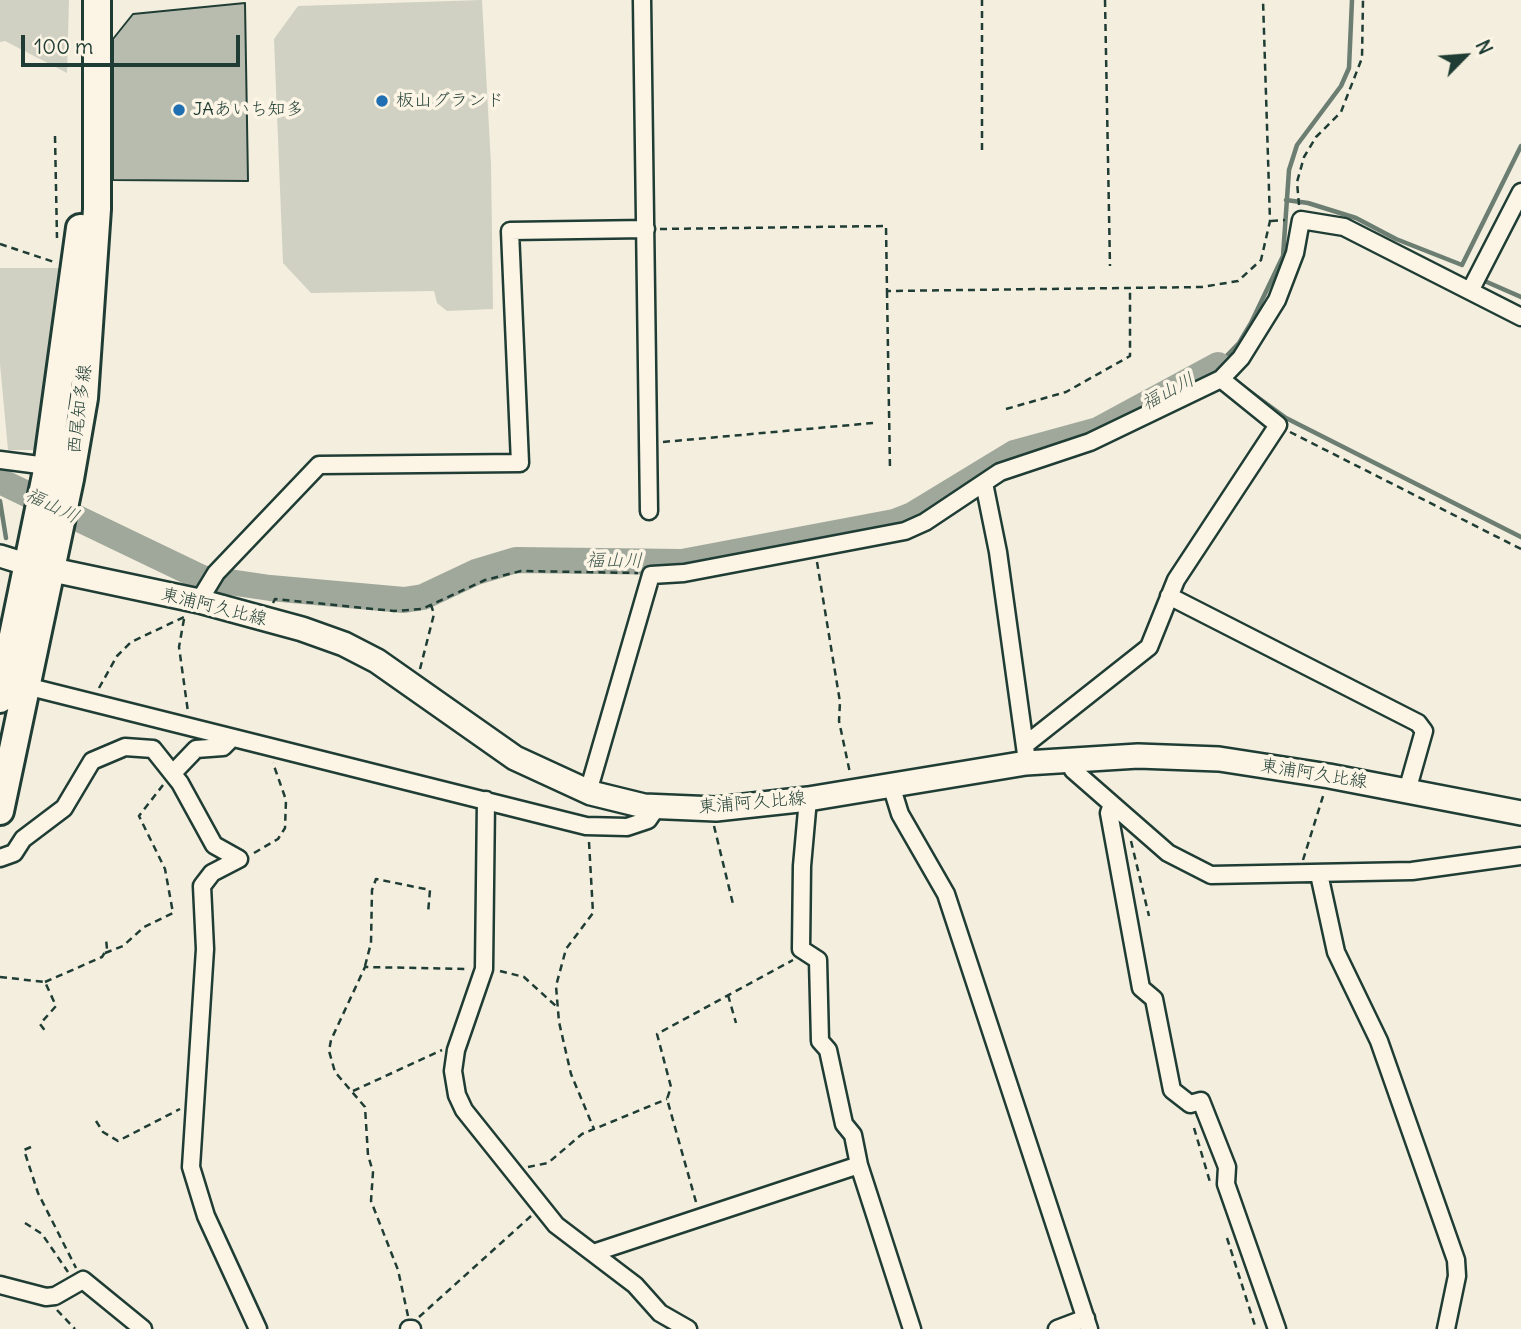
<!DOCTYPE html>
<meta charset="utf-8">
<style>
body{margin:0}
#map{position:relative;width:1521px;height:1329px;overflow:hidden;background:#f3eede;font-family:Delius,sans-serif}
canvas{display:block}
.north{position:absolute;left:1430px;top:21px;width:70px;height:70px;-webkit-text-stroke:5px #fcf5e5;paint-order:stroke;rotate:65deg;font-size:19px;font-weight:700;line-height:28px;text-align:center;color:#1f3d34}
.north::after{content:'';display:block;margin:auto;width:24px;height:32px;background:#1f3d34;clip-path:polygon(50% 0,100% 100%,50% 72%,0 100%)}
.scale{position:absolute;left:21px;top:35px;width:219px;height:32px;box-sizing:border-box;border:4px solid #1f3d34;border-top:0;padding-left:9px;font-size:21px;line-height:24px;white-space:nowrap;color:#1f3d34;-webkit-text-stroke:5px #fcf5e5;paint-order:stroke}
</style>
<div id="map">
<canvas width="1521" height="1329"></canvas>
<div class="north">N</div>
<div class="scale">100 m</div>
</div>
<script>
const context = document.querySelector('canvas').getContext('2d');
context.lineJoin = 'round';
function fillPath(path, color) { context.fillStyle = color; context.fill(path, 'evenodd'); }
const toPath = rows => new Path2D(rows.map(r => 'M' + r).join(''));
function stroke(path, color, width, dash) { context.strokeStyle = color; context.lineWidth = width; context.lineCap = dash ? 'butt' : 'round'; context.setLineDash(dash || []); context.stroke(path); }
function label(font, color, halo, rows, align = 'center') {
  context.font = font + ' Delius,"Klee One",sans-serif'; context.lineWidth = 7; context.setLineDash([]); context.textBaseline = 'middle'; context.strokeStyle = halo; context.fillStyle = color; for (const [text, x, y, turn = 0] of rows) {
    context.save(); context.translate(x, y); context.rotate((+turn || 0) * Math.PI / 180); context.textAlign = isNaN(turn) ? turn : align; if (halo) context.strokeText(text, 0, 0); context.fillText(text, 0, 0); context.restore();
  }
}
fillPath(toPath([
 [0,0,69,0,67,73,5,41,0,42],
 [482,0,491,164,493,309,447,311,437,303,434,291,311,293,283,263,274,39,298,6],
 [0,268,60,268,35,450,8,450,0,364]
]), '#d0d1c2');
stroke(toPath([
 [1286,200,1308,203,1356,218,1396,239,1462,265,1521,146],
 [1480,279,1521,297],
 [1225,371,1218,365,1239,343,1251,323,1283,256,1289,170,1297,145,1341,86,1349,68,1352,0],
 [1234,380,1286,418,1521,537],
 [0,501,6,538]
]), '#6c7d72', 4.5);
stroke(toPath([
 [0,481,202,578,270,588,404,600,423,597,476,572,516,560,682,562,894,522,912,515,1014,453,1098,430,1218,365]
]), '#a0a89b', 26);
const building = toPath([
 [245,3,248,181,113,180,113,39,133,14,245,3]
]);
fillPath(building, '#b8bcae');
stroke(building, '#1f3d34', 2);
const minor = toPath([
 [642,0,649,511],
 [1470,291,1521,192],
 [0,460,47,466],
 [984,483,998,552,1026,754],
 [1169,596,1418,723,1424,731,1407,791],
 [199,601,216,573,319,465,520,463,510,231,646,229],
 [26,686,586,826,627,827,648,820,657,807],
 [1025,745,1149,647,1176,580,1278,425,1221,379],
 [1068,760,1073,770,1168,853,1211,875,1412,871,1521,856],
 [173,773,196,749,223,747,231,739],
 [891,785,900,814,946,894,1089,1329],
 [588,792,651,575,684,573,905,531,925,522,1000,472,1090,442,1221,379,1241,358,1277,300,1295,253,1301,220,1344,227,1521,317],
 [808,799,802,866,801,949,818,960,820,1041,828,1050,844,1124,853,1135,859,1165,912,1329],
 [486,800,484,969,456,1050,453,1071,457,1095,464,1110,556,1225,635,1285,660,1313,688,1329],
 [1112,804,1109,813,1141,988,1154,999,1172,1090,1190,1104,1201,1101,1227,1167,1226,1184,1277,1329],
 [0,858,14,853,23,839,64,808,92,761,125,747,153,749,180,783,214,845,239,859,212,873,202,886,205,949,191,1167,206,1216,258,1329],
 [1319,874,1336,952,1379,1041,1456,1260,1457,1276,1446,1329],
 [593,1253,859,1165],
 [0,1285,46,1297,55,1296,83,1280,143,1329],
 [409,1329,412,1329],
 [1057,1329,1086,1318]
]);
const tertiary = toPath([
 [0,556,29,565]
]);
const secondary = toPath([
 [34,566,199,601,302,629,344,644,377,661,515,758,591,793,644,806,716,809,808,799,1026,763,1138,756,1219,759,1329,776,1521,813]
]);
const primary = toPath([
 [0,699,46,475,80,228],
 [0,811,70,479,84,398,97,209,97,0]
]);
stroke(minor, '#1f3d34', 21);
stroke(tertiary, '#1f3d34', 26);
stroke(secondary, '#1f3d34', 28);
stroke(primary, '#1f3d34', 32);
stroke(toPath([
 [1105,0,1110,266],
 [55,136,57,238],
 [982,150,982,0],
 [1299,205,1297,182,1304,157,1316,137,1341,112,1362,58,1363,0],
 [1271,221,1285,220],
 [660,229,886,226,887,291,1202,287,1238,281,1261,260,1270,221,1263,0],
 [0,244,57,263],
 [887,291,890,469],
 [1006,409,1066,392,1130,356,1130,288],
 [1290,432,1521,549],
 [663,442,873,423],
 [817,562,840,702,839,721,850,773],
 [273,603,275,599,394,611,422,609,485,580,521,571,638,573],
 [184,619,179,647,188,712],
 [420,669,434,614,431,605],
 [99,688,117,656,131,642,184,617],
 [714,826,733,904],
 [1131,841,1149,916],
 [589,842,593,913,566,949,556,986,559,1022,571,1074,594,1129],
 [254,853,278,839,285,828,286,800,273,763],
 [1303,860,1324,793],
 [105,953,123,946,144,927,173,913,165,869,139,816,163,785],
 [365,966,371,943,372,890,376,879,430,890,428,913],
 [500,971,524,977,557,1007],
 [0,977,45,982,56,1006,40,1024,46,1032],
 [45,982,102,957,107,949,106,939],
 [728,995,736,1023],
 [353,1091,442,1050],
 [96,1121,103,1132,118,1141,180,1109],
 [1194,1128,1210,1182],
 [31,1147,24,1150,38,1193,76,1268],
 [528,1167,548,1163,582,1134,667,1099],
 [696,1202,667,1099,671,1087,657,1034,793,960],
 [25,1223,42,1234,68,1272],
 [1227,1238,1256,1329],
 [57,1310,75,1329],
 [408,1316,398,1270,371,1201,373,1172,368,1155,365,1107,335,1072,329,1051,331,1040,365,967,469,969],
 [419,1317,531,1216]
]), '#1f3d34', 2.5, [7, 5]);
stroke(minor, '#fcf5e5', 16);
stroke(tertiary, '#fcf5e5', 21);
stroke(secondary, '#fcf5e5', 23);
stroke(primary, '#fcf5e5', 26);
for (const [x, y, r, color] of [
 [382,101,7,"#1f6fb2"],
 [179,110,7,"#1f6fb2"]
]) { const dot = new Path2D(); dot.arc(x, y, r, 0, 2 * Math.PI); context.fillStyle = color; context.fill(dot); stroke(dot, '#fcf5e5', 2.5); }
label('18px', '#1f3d34', '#fcf5e5', [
 ["板山グランド",396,101],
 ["JAあいち知多",193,110]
], 'left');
label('18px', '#1f3d34', '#fcf5e5', [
 ["西尾知多線",80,409,-83],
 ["東浦阿久比線",214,607,14],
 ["東浦阿久比線",1314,774,9],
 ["東浦阿久比線",752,803,-5]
]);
label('italic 19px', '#465d53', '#fcf5e5', [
 ["福山川",1168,392,-28],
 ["福山川",52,506,26],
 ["福山川",614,561,1]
]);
</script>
